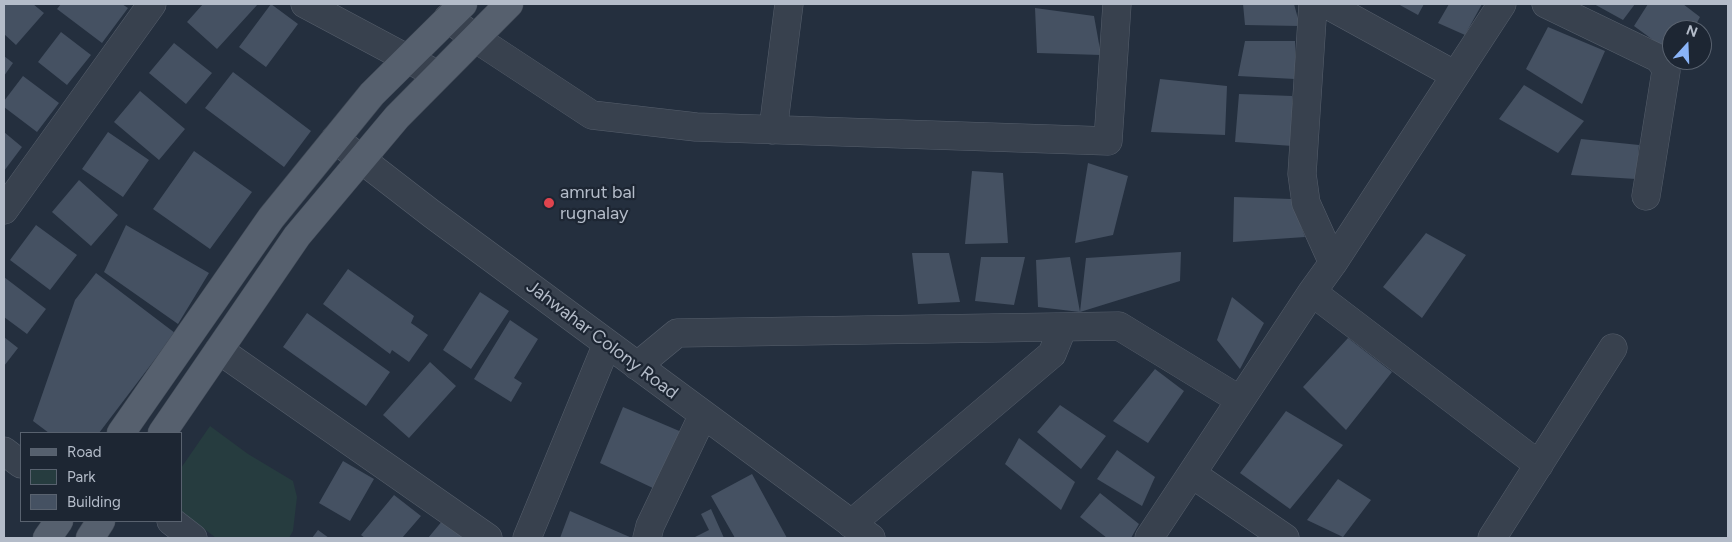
<!DOCTYPE html>
<style>
body{margin:0}
#map{position:relative;width:1732px;height:542px;overflow:hidden;background:#242f3e;font-family:Figtree,sans-serif}
canvas{display:block}
.frame{position:absolute;inset:0;border:5px solid #b4bcc9;pointer-events:none}
.legend{position:absolute;left:20px;top:432px;width:162px;height:90px;box-sizing:border-box;background:#1d2633;border:1px solid #59626f;margin:0;padding:6px 9px;list-style:none;font-size:15px;color:#b4bcc9}
.legend li{display:flex;align-items:center;gap:10px;height:25px}
.legend b{width:25px;border:1px solid #59626f}
.north{position:absolute;left:1662px;top:20px;width:50px;height:50px;box-sizing:border-box;background:#1d2633;border:1px solid #59626f;border-radius:50%;rotate:20deg;font-size:14px;font-weight:700;line-height:20px;text-align:center;color:#b4bcc9}
.north::after{content:'';display:block;margin:auto;width:18px;height:22px;background:#8ab4f8;clip-path:polygon(50% 0,100% 100%,50% 72%,0 100%)}
</style>
<div id="map">
<canvas width="1732" height="542"></canvas>
<div class="frame"></div>
<ul class="legend">
<li><b style="height:6px;background:#56606e"></b>Road</li>
<li><b style="height:14px;background:#263c3f"></b>Park</li>
<li><b style="height:14px;background:#455162"></b>Building</li>
</ul>
<div class="north">N</div>
</div>
<script>
const context = document.querySelector('canvas').getContext('2d');
context.lineJoin = 'round';
function fillPath(path, color) { context.fillStyle = color; context.fill(path, 'evenodd'); }
const toPath = rows => new Path2D(rows.map(r => 'M' + r).join(''));
function stroke(path, color, width, dash) { context.strokeStyle = color; context.lineWidth = width; context.lineCap = dash ? 'butt' : 'round'; context.setLineDash(dash || []); context.stroke(path); }
function label(font, color, halo, rows, align = 'center') {
  context.font = font + ' Figtree,sans-serif'; context.lineWidth = 4.5; context.setLineDash([]); context.textBaseline = 'middle'; context.strokeStyle = halo; context.fillStyle = color; for (const [text, x, y, turn = 0] of rows) {
    context.save(); context.translate(x, y); context.rotate((+turn || 0) * Math.PI / 180); context.textAlign = isNaN(turn) ? turn : align; if (halo) context.strokeText(text, 0, 0); context.fillText(text, 0, 0); context.restore();
  }
}
fillPath(toPath([
 [210,426,248,454,293,481,297,497,293,531,289,538,216,538,181,511,181,468]
]), '#263c3f');
fillPath(toPath([
 [4,4,33,4,44,13,16,45,4,34],
 [61,4,122,4,128,8,102,43,57,9],
 [203,4,258,4,217,49,187,22],
 [271,4,298,24,266,67,239,47],
 [1243,4,1294,4,1300,26,1245,25],
 [1398,4,1424,4,1418,15],
 [1449,4,1482,4,1465,35,1438,23],
 [1594,4,1635,4,1623,20],
 [1648,4,1683,4,1700,17,1693,30,1672,30,1672,54,1634,26],
 [1035,8,1094,16,1101,55,1037,53],
 [1548,27,1605,51,1582,104,1526,69],
 [61,32,91,55,67,85,38,62],
 [1245,41,1295,41,1295,79,1238,76],
 [174,43,212,73,186,104,149,73],
 [4,56,13,63,4,76],
 [233,72,311,131,284,167,205,108],
 [23,76,59,103,37,132,4,107,4,101],
 [1160,79,1227,86,1225,135,1151,132],
 [1524,85,1584,121,1558,153,1499,119],
 [140,91,185,129,159,160,114,122],
 [1239,94,1292,96,1293,146,1235,142],
 [4,132,22,147,4,171],
 [108,132,149,160,123,197,82,169],
 [1581,139,1639,145,1636,179,1571,175],
 [194,151,252,192,210,249,153,209],
 [1088,163,1128,176,1113,235,1075,243],
 [972,171,1003,173,1008,243,965,244],
 [79,180,118,215,91,246,52,212],
 [1234,197,1291,199,1305,237,1233,242],
 [36,225,77,255,50,290,10,260],
 [126,225,209,273,178,324,104,272],
 [1426,233,1466,255,1422,318,1383,287],
 [1181,252,1180,281,1080,312,1038,307,1036,260,1070,257,1080,312,1086,258],
 [912,253,949,253,960,302,918,304],
 [981,257,1025,257,1014,305,975,301],
 [348,269,414,316,411,323,428,335,409,362,392,350,390,354,323,304],
 [96,273,175,333,99,433,49,433,33,421,75,300],
 [4,277,46,309,27,334,4,317],
 [480,292,509,311,471,369,443,350],
 [1232,297,1264,323,1240,369,1217,340],
 [307,313,390,372,366,406,283,347],
 [510,320,538,339,514,378,522,383,511,402,474,379],
 [4,337,18,348,4,366],
 [1348,338,1392,372,1346,430,1303,387],
 [430,362,456,386,409,438,383,415],
 [1155,369,1184,391,1148,443,1113,421],
 [1060,405,1106,436,1081,469,1037,432],
 [623,407,684,433,655,489,600,463],
 [1286,411,1343,445,1290,509,1240,473],
 [1019,438,1075,482,1061,510,1005,464],
 [1117,450,1155,477,1142,506,1097,479],
 [343,461,374,479,350,521,319,503],
 [752,474,787,538,735,538,711,496],
 [1338,479,1371,500,1343,537,1307,520],
 [1100,493,1139,524,1131,538,1107,538,1080,517],
 [394,495,421,516,402,538,365,538,361,535],
 [711,509,724,538,693,538,709,530,701,514],
 [570,511,632,538,560,538],
 [443,520,464,538,428,538],
 [318,530,329,538,312,538]
]), '#455162');
const minor = toPath([
 [305,4,438,75],
 [1313,4,1302,174,1306,203,1333,263],
 [1326,4,1455,75],
 [1546,4,1658,58,1663,64,1666,71,1646,196],
 [448,18,475,38,592,115,696,127,1108,141,1117,4],
 [773,130,789,4],
 [335,139,432,214,871,538],
 [4,210,152,4],
 [1312,292,1539,465],
 [219,350,488,538],
 [637,366,677,333,1119,326,1240,400],
 [4,451,21,464],
 [1192,474,1285,538],
 [171,521,193,538],
 [851,524,1052,354,1063,327],
 [527,538,607,344],
 [647,538,650,526,703,415],
 [1149,538,1312,292,1333,263,1502,4],
 [1492,538,1613,348]
]);
const major = toPath([
 [121,433,271,218,372,94,463,4],
 [162,433,297,236,397,117,509,4],
 [47,538,59,521],
 [90,538,101,521]
]);
stroke(minor, '#565f6c', 29);
stroke(major, '#414a57', 29);
stroke(minor, '#38414e', 28);
stroke(major, '#56606e', 28);
for (const [x, y, r, color] of [
 [549,203,6,"#e0444e"]
]) { const dot = new Path2D(); dot.arc(x, y, r, 0, 2 * Math.PI); context.fillStyle = color; context.fill(dot); stroke(dot, '#1d2633', 2); }
label('18px', '#b4bcc9', '#1d2633', [
 ["amrut bal",560,193],
 ["rugnalay",560,214]
], 'left');
label('18px', '#b4bcc9', '#1d2633', [
 ["Jahwahar Colony Road",602,340,37]
]);
</script>
